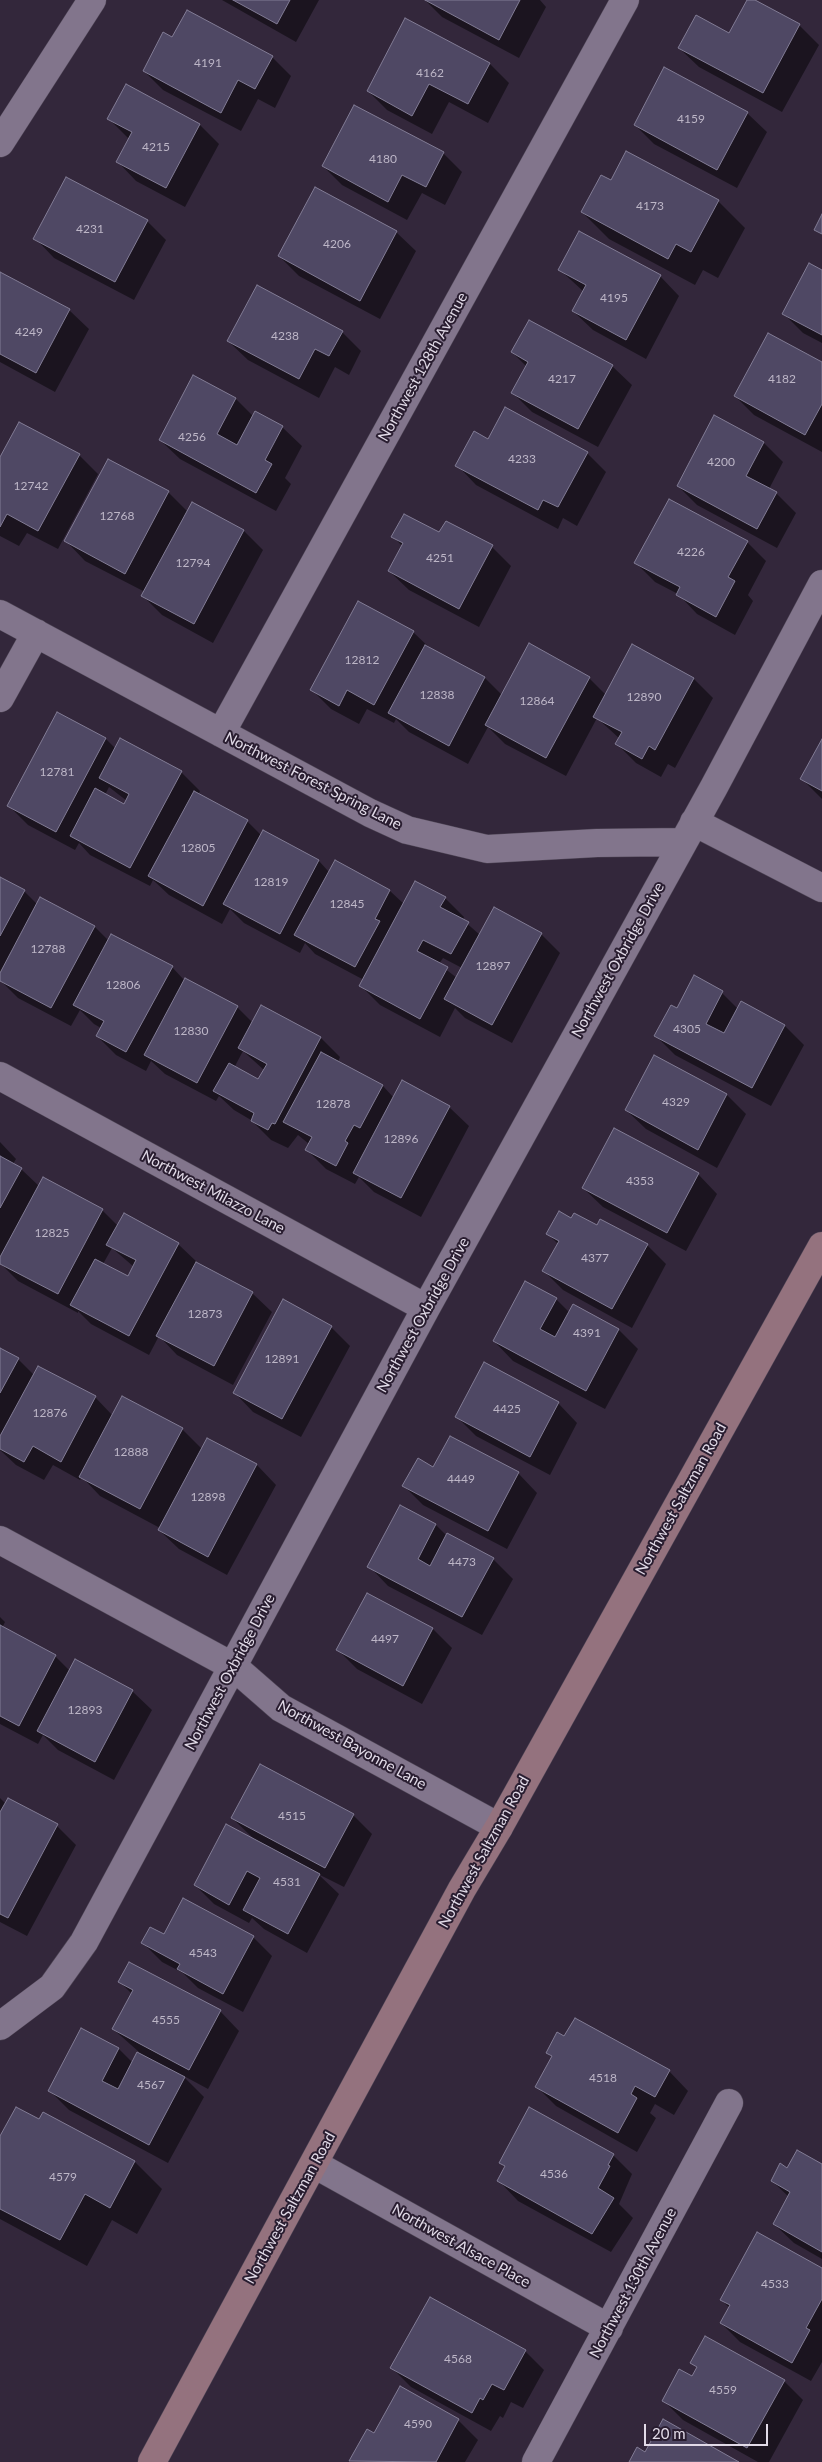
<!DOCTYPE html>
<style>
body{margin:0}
#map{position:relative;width:822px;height:2462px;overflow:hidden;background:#33273b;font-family:Lato,sans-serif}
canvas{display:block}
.scale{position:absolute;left:644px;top:2424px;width:124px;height:22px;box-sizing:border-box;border:2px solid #e2dbe8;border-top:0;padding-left:6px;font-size:15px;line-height:18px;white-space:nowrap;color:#e2dbe8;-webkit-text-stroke:4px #291d30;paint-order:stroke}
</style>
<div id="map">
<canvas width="822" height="2462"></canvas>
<div class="scale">20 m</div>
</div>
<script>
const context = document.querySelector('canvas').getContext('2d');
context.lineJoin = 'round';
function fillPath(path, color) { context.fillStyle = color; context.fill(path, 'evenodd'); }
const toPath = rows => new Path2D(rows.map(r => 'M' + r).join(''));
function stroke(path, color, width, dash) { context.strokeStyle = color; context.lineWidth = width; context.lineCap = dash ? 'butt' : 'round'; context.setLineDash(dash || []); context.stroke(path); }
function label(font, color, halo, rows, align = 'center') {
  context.font = font + ' Lato,sans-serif'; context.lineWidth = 4; context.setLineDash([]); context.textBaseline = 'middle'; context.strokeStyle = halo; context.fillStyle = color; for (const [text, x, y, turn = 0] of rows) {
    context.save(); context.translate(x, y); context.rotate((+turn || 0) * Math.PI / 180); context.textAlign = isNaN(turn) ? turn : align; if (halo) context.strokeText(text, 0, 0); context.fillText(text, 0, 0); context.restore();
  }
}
fillPath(toPath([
 [222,0,319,0,296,42],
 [425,0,540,0,546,7,519,58,442,17],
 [748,0,799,25,819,45,782,112,699,67,679,48,730,34],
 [406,20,490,64,509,83,488,123,449,102,432,134,387,110,368,91],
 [173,38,272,57,291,76,275,108,258,99,241,131,163,90,144,71],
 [126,86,200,125,219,144,185,207,136,181,117,161,129,139,109,119],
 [747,113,767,132,737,188,654,144,635,125],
 [443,153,462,172,445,205,422,193,407,220,342,185,323,166],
 [627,153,718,201,745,228,718,278,703,270,695,285,609,239,582,212,611,182],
 [147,221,166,240,134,300,54,258,35,238],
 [396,232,416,251,380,319,299,276,279,256],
 [559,269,660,276,679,296,646,359,593,330,573,311,584,292],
 [822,271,822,343,803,333,784,314],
 [0,273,69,310,89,329,55,392,0,362],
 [342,332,361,351,349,375,335,367,319,398,248,360,228,341],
 [512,352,612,366,632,385,598,447,532,412,513,393,527,367],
 [822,363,822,452,754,415,735,396],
 [194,377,236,399,254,417,282,427,302,446,285,478,291,484,276,511,180,459,160,440],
 [715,417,764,443,783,462,769,489,776,493,796,513,777,548,697,505,678,486],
 [489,441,587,453,606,472,577,526,563,518,558,529,476,485,457,465],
 [79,455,98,474,58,549,27,533,19,546,0,536,0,460],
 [168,492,188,512,244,531,263,550,213,643,162,615,143,596,145,592,85,561,66,541],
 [439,534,492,547,511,566,479,627,409,590,389,571,402,546,393,536],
 [747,542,766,561,748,595,753,601,735,635,697,614,678,594,655,582,636,563],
 [413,632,432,650,485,678,502,695,589,678,606,695,694,679,713,698,675,768,668,764,661,777,636,763,617,744,620,739,597,718,566,776,505,744,488,727,468,764,409,732,396,719,394,723,367,709,359,724,331,709,312,690],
 [106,739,116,749,181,772,200,791,198,795,247,821,261,835,263,832,319,861,329,872,335,861,390,891,404,904,445,898,464,917,463,920,480,935,541,934,560,953,512,1043,465,1018,455,1008,440,1037,380,1005,361,986,364,980,315,954,305,943,300,953,244,923,230,909,222,924,169,895,153,880,150,886,90,855,79,843,75,850,28,825,8,805],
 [109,787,127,801,124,806,105,795],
 [443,958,462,968,457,978,439,964],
 [822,742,822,799,802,779],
 [0,878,24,891,38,905,41,898,95,927,109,941,172,967,185,981,237,1007,253,1023,261,1006,321,1038,340,1057,338,1062,383,1086,394,1098,449,1107,469,1126,421,1217,374,1192,359,1177,355,1184,326,1169,306,1149,309,1144,298,1135,288,1148,271,1140,251,1120,234,1110,219,1096,216,1101,165,1074,151,1061,146,1071,116,1055,97,1036,101,1028,94,1024,80,1010,71,1026,18,998,0,980],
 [243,1051,264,1070,259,1080,234,1068],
 [695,977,722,993,738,1009,742,1003,785,1026,804,1045,771,1106,675,1055,656,1036,677,1010],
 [727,1095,746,1114,717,1168,646,1129,626,1110],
 [0,1142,16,1159,13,1164,21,1169,39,1186,43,1179,102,1210,118,1226,178,1244,198,1263,252,1293,272,1312,233,1385,177,1355,159,1336,149,1355,91,1324,78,1311,78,1313,18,1281,0,1263],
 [112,1248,134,1267,128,1278,103,1264],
 [698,1174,717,1194,686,1251,603,1207,583,1188],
 [571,1220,647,1245,666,1264,632,1328,563,1290,544,1271,558,1244,548,1234],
 [556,1299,570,1313,619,1330,638,1349,605,1409,513,1361,494,1341],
 [331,1327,350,1346,301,1437,253,1412,234,1392],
 [0,1349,18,1359,34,1375,95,1397,113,1416,182,1429,202,1449,208,1439,257,1465,276,1485,227,1575,179,1549,159,1530,160,1528,100,1496,82,1477,80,1480,53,1465,44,1480,16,1465,0,1450],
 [558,1403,577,1423,550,1475,476,1436,456,1416],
 [434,1468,518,1473,537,1493,507,1549,423,1505,404,1486],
 [436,1525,447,1536,493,1559,513,1579,482,1635,388,1586,369,1566],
 [367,1594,433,1629,452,1648,422,1704,357,1669,337,1649],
 [0,1617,5,1622,2,1628,55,1656,70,1671,132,1691,152,1710,114,1780,58,1750,43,1735,38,1744,0,1724],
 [0,1798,6,1804,57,1826,76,1845,27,1936,0,1922],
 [353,1815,372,1834,344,1887,318,1874,339,1894,307,1953,264,1929,252,1918,249,1923,214,1904,195,1885,253,1838,232,1818],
 [165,1936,253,1937,272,1956,243,2012,198,1988,183,1973,162,1962,143,1943],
 [120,1982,220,2011,239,2031,208,2089,182,2075,204,2097,168,2163,69,2110,49,2090,82,2030,119,2049,133,2063,139,2052,113,2029,132,1994],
 [547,2052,669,2071,688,2091,674,2115,655,2104,650,2113,656,2118,637,2152,556,2106,537,2087,553,2058],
 [39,2121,135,2162,162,2189,137,2234,112,2220,87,2266,0,2219,0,2139],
 [613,2155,632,2174,619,2204,633,2218,611,2252,518,2201,499,2181,506,2168,500,2162],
 [822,2165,822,2259,794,2243,774,2224,789,2197,772,2181,788,2170],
 [822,2269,822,2362,811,2381,740,2342,721,2323,730,2308,721,2300],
 [525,2351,544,2370,523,2408,511,2402,503,2418,500,2416,491,2431,411,2387,392,2368],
 [692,2363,784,2381,803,2400,769,2462,758,2462,683,2420,663,2400,692,2378,698,2369],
 [400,2388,458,2420,478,2440,465,2462,350,2461,374,2435]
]), '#0007');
const building = toPath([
 [233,0,290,0,277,24,233,0],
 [425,0,520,0,499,40,425,0],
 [747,0,755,0,800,24,763,93,678,48,696,15,729,33,747,0],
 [187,10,273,56,255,89,238,80,221,113,143,71,163,32,172,37,187,10],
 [405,18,490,63,468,104,429,84,412,116,367,91,405,18],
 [664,67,748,112,717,170,634,125,664,67],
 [126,84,200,124,166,188,116,162,132,132,107,119,126,84],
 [354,105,444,152,426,187,402,175,388,202,322,166,354,105],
 [626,151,719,200,691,252,676,244,668,259,581,212,601,175,611,180,626,151],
 [66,177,148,220,115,282,33,239,66,177],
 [315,187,397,231,360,301,278,256,315,187],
 [822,214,822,234,814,230,822,214],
 [579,231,661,275,626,340,572,311,586,285,558,270,579,231],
 [809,263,822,270,822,335,782,314,809,263],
 [0,272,70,309,36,373,0,354,0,272],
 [257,285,343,331,329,356,315,349,299,379,227,341,257,285],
 [529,320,613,365,578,429,511,393,528,362,511,352,529,320],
 [768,333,822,362,822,404,805,435,734,396,768,333],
 [193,375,236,398,217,434,237,445,255,411,283,426,265,460,272,464,256,493,159,440,193,375],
 [505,407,588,452,558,507,543,500,538,510,455,466,474,431,488,439,505,407],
 [714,415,764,442,746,476,777,492,757,529,677,486,714,415],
 [19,422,80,454,38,531,7,514,0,527,0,457,19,422],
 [108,459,169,491,125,574,64,541,108,459],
 [669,499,748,541,728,577,735,581,716,617,676,595,680,587,634,563,669,499],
 [192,502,244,530,194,624,141,596,192,502],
 [404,514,439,532,446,521,493,545,459,609,388,571,403,543,391,537,404,514],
 [358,601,414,631,374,705,347,690,339,706,310,690,358,601],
 [529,643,590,677,546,758,485,725,529,643],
 [632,644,694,678,655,750,649,746,642,759,615,744,622,732,593,717,632,644],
 [425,645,485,677,449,746,388,713,425,645],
 [57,712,106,738,56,832,7,806,57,712],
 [120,738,182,771,130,868,70,836,95,788,124,804,129,794,99,778,120,738],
 [822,739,822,791,800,779,822,739],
 [194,791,248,820,203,906,148,876,194,791],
 [263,830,319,860,280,934,223,904,263,830],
 [335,860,390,890,375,919,380,921,355,967,294,935,335,860],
 [0,877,25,890,0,936,0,877],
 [415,881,446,897,440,907,469,922,451,954,423,940,417,951,448,967,420,1019,359,986,415,881],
 [40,897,95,926,51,1008,0,981,0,973,40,897],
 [494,907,542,933,492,1025,444,999,494,907],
 [111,934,173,966,126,1052,96,1036,104,1021,73,1005,111,934],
 [694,975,723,991,706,1024,724,1033,741,1001,785,1025,752,1088,654,1036,671,1005,677,1008,694,975],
 [185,978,238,1006,197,1083,144,1055,185,978],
 [261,1005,321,1037,275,1124,272,1123,268,1130,251,1121,254,1113,213,1091,229,1063,258,1079,267,1064,238,1048,261,1005],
 [321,1052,383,1085,360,1128,354,1125,345,1141,348,1143,336,1166,305,1150,312,1137,283,1122,321,1052],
 [654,1055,727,1094,698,1150,625,1110,654,1055],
 [402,1080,450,1106,401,1198,353,1173,402,1080],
 [614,1128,699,1173,667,1233,582,1188,614,1128],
 [0,1156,22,1168,0,1208,0,1156],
 [43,1177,103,1209,58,1294,0,1264,0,1257,43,1177],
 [559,1211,571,1218,574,1213,597,1225,600,1219,648,1244,612,1309,542,1271,559,1241,546,1234,559,1211],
 [124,1213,179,1243,129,1336,70,1305,95,1259,128,1276,136,1260,106,1245,124,1213],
 [196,1262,253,1292,214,1366,156,1336,196,1262],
 [525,1281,557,1298,540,1329,555,1337,573,1304,619,1329,586,1391,493,1341,525,1281],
 [283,1299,332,1326,282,1419,233,1393,283,1299],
 [0,1348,19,1358,0,1393,0,1348],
 [484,1362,559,1402,530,1457,455,1417,484,1362],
 [38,1366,96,1396,61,1462,33,1446,24,1462,0,1449,0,1436,38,1366],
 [122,1396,183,1428,140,1509,79,1477,122,1396],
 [450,1436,519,1472,488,1531,402,1486,418,1458,433,1467,450,1436],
 [207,1438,257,1464,208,1557,158,1530,207,1438],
 [400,1505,436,1524,418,1559,430,1566,447,1533,494,1558,462,1617,367,1567,400,1505],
 [367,1593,433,1628,403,1686,336,1650,367,1593],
 [0,1625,56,1655,19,1726,0,1716,0,1625],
 [75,1659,133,1690,95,1762,37,1731,75,1659],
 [260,1764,354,1814,325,1868,231,1818,260,1764],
 [8,1798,58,1824,8,1918,0,1914,0,1812,8,1798],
 [226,1824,320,1874,288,1934,243,1910,260,1878,247,1871,229,1905,194,1885,226,1824],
 [183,1898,254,1936,223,1994,177,1969,180,1964,141,1943,150,1927,164,1934,183,1898],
 [129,1962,221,2010,189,2070,112,2029,133,1990,118,1982,129,1962],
 [575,2018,670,2070,655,2097,635,2086,631,2094,637,2098,618,2133,535,2087,552,2056,546,2053,557,2032,564,2036,575,2018],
 [81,2028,119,2048,102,2081,118,2089,137,2052,185,2077,149,2145,48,2091,81,2028],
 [16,2107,39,2119,43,2112,135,2161,110,2208,85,2194,60,2240,0,2209,0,2136,16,2107],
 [529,2107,614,2154,608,2165,610,2166,598,2188,614,2198,592,2234,497,2181,505,2166,499,2163,529,2107],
 [797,2150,822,2164,822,2252,773,2224,790,2192,771,2181,780,2163,787,2168,797,2150],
 [757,2232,822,2268,822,2299,806,2328,810,2330,792,2363,720,2323,730,2305,720,2300,757,2232],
 [430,2297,526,2350,504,2390,492,2384,483,2400,480,2398,472,2413,390,2368,430,2297],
 [705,2336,785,2380,747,2448,662,2401,679,2369,692,2376,697,2367,690,2363,705,2336],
 [400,2386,459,2419,436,2462,349,2461,367,2429,374,2433,400,2386],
 [663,2419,739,2462,629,2462,637,2447,645,2452,663,2419]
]);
fillPath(building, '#4f4864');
stroke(building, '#827c95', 1);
const street = toPath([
 [0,143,92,0],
 [0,614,370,813,407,830,487,849,597,843,683,842],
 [0,698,36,633],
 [221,733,625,0],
 [694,822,822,888],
 [0,1076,426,1308],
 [0,1540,234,1667,281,1708,499,1827],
 [0,2026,52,1987,84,1942,426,1308,714,787,822,584],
 [314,2164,609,2328],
 [536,2462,729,2103]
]);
const secondary = toPath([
 [152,2462,462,1889,499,1827,822,1246]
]);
stroke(street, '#4e4555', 29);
stroke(secondary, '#4e4555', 29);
stroke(street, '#82758c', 28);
stroke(secondary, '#94727e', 28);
label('12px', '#bdb6c7', null, [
 ["4191",208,63],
 ["4162",430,73],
 ["4159",691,119],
 ["4215",156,147],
 ["4180",383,159],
 ["4173",650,206],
 ["4231",90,229],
 ["4206",337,244],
 ["4195",614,298],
 ["4249",29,332],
 ["4238",285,336],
 ["4217",562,379],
 ["4182",782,379],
 ["4256",192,437],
 ["4233",522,459],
 ["4200",721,462],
 ["12742",31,486],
 ["12768",117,516],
 ["4226",691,552],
 ["4251",440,558],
 ["12794",193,563],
 ["12812",362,660],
 ["12838",437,695],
 ["12890",644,697],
 ["12864",537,701],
 ["12781",57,772],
 ["12805",198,848],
 ["12819",271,882],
 ["12845",347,904],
 ["12788",48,949],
 ["12897",493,966],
 ["12806",123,985],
 ["4305",687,1029],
 ["12830",191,1031],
 ["4329",676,1102],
 ["12878",333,1104],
 ["12896",401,1139],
 ["4353",640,1181],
 ["12825",52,1233],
 ["4377",595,1258],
 ["12873",205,1314],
 ["4391",587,1333],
 ["12891",282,1359],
 ["4425",507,1409],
 ["12876",50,1413],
 ["12888",131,1452],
 ["4449",461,1479],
 ["12898",208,1497],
 ["4473",462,1562],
 ["4497",385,1639],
 ["12893",85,1710],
 ["4515",292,1816],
 ["4531",287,1882],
 ["4543",203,1953],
 ["4555",166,2020],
 ["4518",603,2078],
 ["4567",151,2085],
 ["4536",554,2174],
 ["4579",63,2177],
 ["4533",775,2284],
 ["4568",458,2359],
 ["4559",723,2390],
 ["4590",418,2424]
]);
label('15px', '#e2dbe8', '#291d30', [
 ["Northwest 128th Avenue",423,367,-61],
 ["Northwest Forest Spring Lane",313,781,27],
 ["Northwest Oxbridge Drive",618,960,-61],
 ["Northwest Milazzo Lane",213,1192,28],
 ["Northwest Oxbridge Drive",423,1315,-61],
 ["Northwest Saltzman Road",681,1499,-61],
 ["Northwest Oxbridge Drive",230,1672,-62],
 ["Northwest Bayonne Lane",352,1745,29],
 ["Northwest Saltzman Road",484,1852,-61],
 ["Northwest Saltzman Road",290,2208,-61],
 ["Northwest Alsace Place",461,2246,29],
 ["Northwest 130th Avenue",633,2283,-62]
]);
</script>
